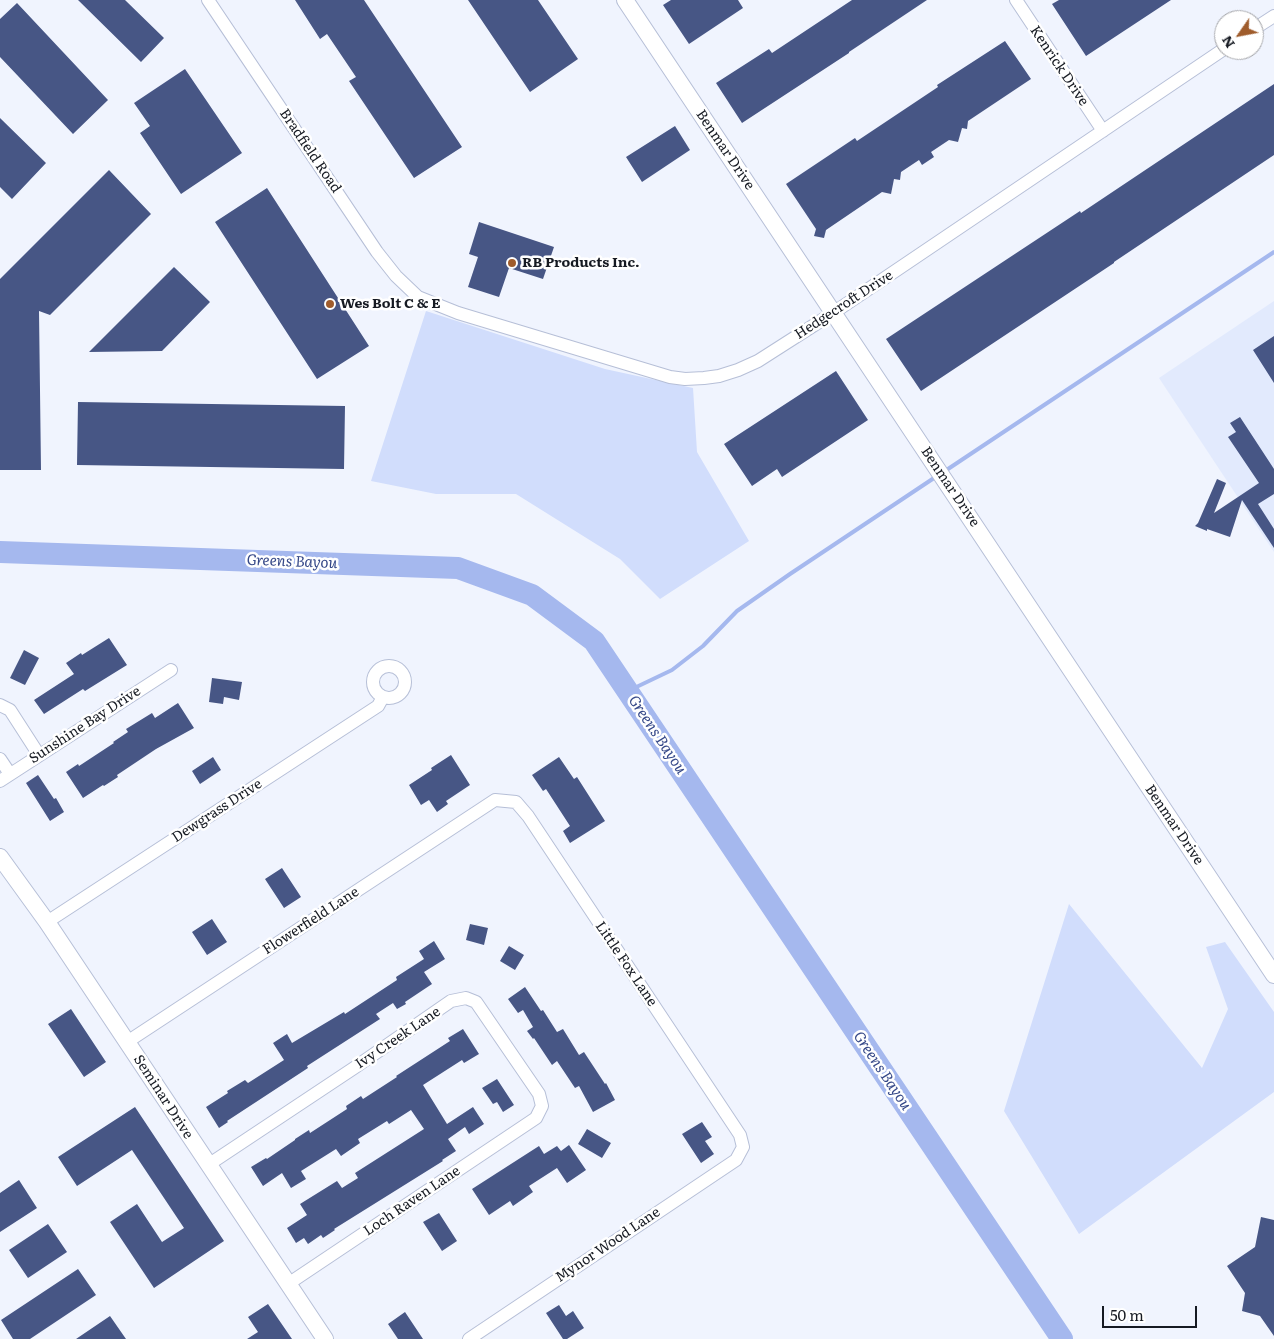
<!DOCTYPE html>
<style>
body{margin:0}
#map{position:relative;width:1274px;height:1339px;overflow:hidden;background:#f0f4fe;font-family:Literata,serif}
canvas{display:block}
.north{position:absolute;left:1214px;top:10px;width:50px;height:50px;box-sizing:border-box;background:#fff;border:1px solid #a2a3a7;border-radius:50%;rotate:237deg;font-size:14px;font-weight:700;line-height:20px;text-align:center;color:#161a22}
.north::after{content:'';display:block;margin:auto;width:18px;height:22px;background:#9f5c2c;clip-path:polygon(50% 0,100% 100%,50% 72%,0 100%)}
.scale{position:absolute;left:1102px;top:1306px;width:95px;height:22px;box-sizing:border-box;border:2px solid #161a22;border-top:0;padding-left:6px;font-size:15px;line-height:18px;white-space:nowrap;color:#161a22;-webkit-text-stroke:4px #fff;paint-order:stroke}
</style>
<div id="map">
<canvas width="1274" height="1339"></canvas>
<div class="north">N</div>
<div class="scale">50 m</div>
</div>
<script>
const context = document.querySelector('canvas').getContext('2d');
context.lineJoin = 'round';
function fillPath(path, color) { context.fillStyle = color; context.fill(path, 'evenodd'); }
const toPath = rows => new Path2D(rows.map(r => 'M' + r).join(''));
function stroke(path, color, width, dash) { context.strokeStyle = color; context.lineWidth = width; context.lineCap = dash ? 'butt' : 'round'; context.setLineDash(dash || []); context.stroke(path); }
function label(font, color, halo, rows, align = 'center') {
  context.font = font + ' Literata,serif'; context.lineWidth = 5; context.setLineDash([]); context.textBaseline = 'middle'; context.strokeStyle = halo; context.fillStyle = color; for (const [text, x, y, turn = 0] of rows) {
    context.save(); context.translate(x, y); context.rotate((+turn || 0) * Math.PI / 180); context.textAlign = isNaN(turn) ? turn : align; if (halo) context.strokeText(text, 0, 0); context.fillText(text, 0, 0); context.restore();
  }
}
fillPath(toPath([
 [1274,301,1274,552,1159,378]
]), '#e2eafd');
fillPath(toPath([
 [426,311,605,369,693,388,697,452,749,541,660,599,620,559,516,494,436,494,371,481],
 [1069,904,1202,1068,1228,1009,1206,947,1225,942,1274,1012,1274,1092,1079,1234,1004,1111]
]), '#d1ddfc');
stroke(toPath([
 [945,471,1274,252],
 [628,691,672,670,703,646,737,611,790,574,937,476]
]), '#a5b8ee', 4);
stroke(toPath([
 [0,552,458,568,532,595,594,641,1062,1339]
]), '#a5b8ee', 22);
fillPath(toPath([
 [78,0,125,0,164,38,141,62],
 [295,0,364,0,462,147,414,178,349,81,356,77,327,34,320,39],
 [468,0,538,0,578,59,530,92],
 [671,0,738,0,743,8,689,44,663,5],
 [852,0,927,0,849,52,849,53,742,123,716,83,769,49,772,53],
 [1059,0,1171,0,1086,56,1052,4],
 [17,3,108,100,73,134,0,57,0,19],
 [1005,41,1031,79,968,121,967,129,962,128,958,142,949,140,931,152,934,157,922,165,919,160,901,172,900,180,894,179,891,194,882,192,826,230,824,238,814,236,816,229,786,184,855,138,857,141,938,87,937,85],
 [185,69,242,153,181,194,140,133,150,126,134,103],
 [1274,84,1274,155,1114,262,1114,263,921,391,886,339,1080,211,1081,213],
 [0,118,46,163,12,199,0,187],
 [675,126,690,150,642,182,626,157],
 [109,170,151,214,50,315,39,311,41,470,0,470,0,279],
 [267,188,369,346,317,379,215,222],
 [479,222,554,247,543,279,509,268,499,297,468,287,478,257,469,254],
 [174,267,210,302,162,351,89,352],
 [1274,336,1274,383,1253,350],
 [836,371,868,420,782,477,777,469,752,486,724,444],
 [78,402,345,406,344,469,77,465],
 [1240,417,1274,469,1274,494,1258,504,1274,529,1274,548,1242,500,1230,537,1207,529,1207,531,1195,526,1198,523,1217,479,1226,483,1214,513,1259,483,1228,437,1236,432,1230,423],
 [109,638,127,665,85,691,83,689,44,714,34,700,74,674,66,663,81,653,82,655],
 [24,650,39,658,25,685,10,678],
 [212,678,242,682,239,700,224,697,223,704,209,702],
 [178,703,194,728,156,749,117,775,118,777,104,786,103,785,83,798,66,772,78,764,79,766,114,743,113,742,128,732,126,729,152,713,155,718],
 [451,755,470,785,446,801,448,804,437,812,429,800,421,805,409,785,432,770,431,768],
 [213,757,221,770,200,784,192,771],
 [559,757,574,779,577,777,605,821,570,843,563,831,570,826,546,789,543,791,532,775],
 [38,775,54,799,56,798,64,812,50,821,26,783],
 [282,868,301,897,284,908,265,879],
 [212,919,227,942,207,955,192,932],
 [470,924,488,928,484,945,466,940],
 [434,941,445,959,424,972,432,984,405,1002,406,1004,397,1009,393,1003,376,1014,380,1019,307,1066,308,1068,227,1121,228,1122,219,1128,206,1107,228,1093,227,1091,245,1080,248,1083,284,1060,273,1043,287,1034,292,1043,344,1012,345,1014,397,980,396,977,424,959,419,951],
 [509,946,524,955,515,970,500,961],
 [525,987,541,1011,543,1010,557,1032,563,1029,579,1055,584,1052,605,1084,606,1083,615,1100,593,1112,579,1086,575,1088,557,1061,552,1065,534,1038,533,1039,527,1031,533,1027,523,1010,518,1013,508,999],
 [71,1009,106,1062,84,1077,48,1024],
 [463,1029,479,1054,464,1063,462,1060,423,1085,447,1124,473,1107,484,1124,469,1134,465,1127,448,1139,456,1151,442,1160,443,1161,334,1229,335,1230,323,1238,321,1235,308,1244,304,1238,296,1243,287,1228,307,1215,300,1204,337,1181,342,1188,358,1178,355,1173,424,1129,411,1110,389,1124,387,1121,358,1139,360,1143,341,1156,336,1149,301,1171,306,1179,291,1188,282,1173,263,1186,251,1167,266,1158,267,1159,295,1140,295,1139,309,1130,310,1133,347,1109,346,1106,361,1096,363,1099,397,1077,396,1076,450,1041,448,1038],
 [497,1079,514,1105,503,1112,497,1102,493,1104,482,1088],
 [135,1107,224,1241,154,1288,110,1222,137,1204,162,1242,184,1228,132,1150,77,1186,58,1157],
 [702,1122,712,1137,705,1141,714,1154,701,1163,682,1134],
 [587,1129,611,1143,602,1158,578,1144],
 [569,1145,586,1170,567,1183,557,1168,529,1186,533,1192,513,1206,510,1201,489,1215,472,1189,539,1146,544,1154,557,1146,561,1151],
 [19,1180,37,1208,0,1232,0,1193],
 [439,1213,457,1241,442,1251,423,1222],
 [1261,1217,1274,1220,1274,1336,1260,1316,1242,1311,1245,1293,1227,1266,1255,1247],
 [48,1224,67,1252,28,1278,9,1250],
 [78,1269,96,1295,30,1339,13,1339,1,1320],
 [268,1304,292,1339,247,1339,258,1332,248,1317],
 [559,1305,566,1316,573,1311,584,1328,567,1339,563,1339,546,1313],
 [405,1312,423,1339,398,1339,388,1324],
 [110,1316,126,1339,76,1339]
]), '#475685');
const minor = toPath([
 [208,0,377,252,396,276,418,297,458,313,670,377,685,379,704,378,719,376,738,370,758,361,833,313,1224,49],
 [1016,0,1103,131],
 [1254,29,1274,16],
 '373 682a16 16 0 1 1 32 0a16 16 0 1 1-32 0Z',
 [0,705,10,710,39,755],
 [0,759,10,774],
 [0,781,171,670],
 [47,922,378,706,383,697],
 [127,1042,495,800,516,802,528,816,740,1135,743,1147,736,1160,469,1339],
 [208,1165,354,1068,451,1001,466,998,476,1002,539,1094,542,1106,536,1118,288,1284]
]);
const tertiary = toPath([
 [625,0,1274,975],
 [0,857,47,922,325,1339]
]);
stroke(minor, '#b6bfd7', 14);
stroke(tertiary, '#b6bfd7', 18);
stroke(minor, '#fff', 12);
stroke(tertiary, '#fff', 16);
for (const [x, y, r, color] of [
 [512,263,5,"#9f5c2c"],
 [330,304,5,"#9f5c2c"]
]) { const dot = new Path2D(); dot.arc(x, y, r, 0, 2 * Math.PI); context.fillStyle = color; context.fill(dot); stroke(dot, '#fff', 2); }
label('14px', '#161a22', '#fff', [
 ["Kenrick Drive",1059,66,56],
 ["Benmar Drive",725,150,56],
 ["Bradfield Road",310,151,56],
 ["Hedgecroft Drive",844,305,-33],
 ["Benmar Drive",950,487,56],
 ["Sunshine Bay Drive",85,725,-33],
 ["Dewgrass Drive",217,811,-33],
 ["Benmar Drive",1174,825,56],
 ["Flowerfield Lane",311,921,-33],
 ["Little Fox Lane",626,964,56],
 ["Ivy Creek Lane",398,1038,-34],
 ["Seminar Drive",163,1097,57],
 ["Loch Raven Lane",412,1201,-34],
 ["Mynor Wood Lane",608,1245,-34]
]);
label('bold 14px', '#161a22', '#fff', [
 ["RB Products Inc.",522,263],
 ["Wes Bolt C & E",340,304]
], 'left');
label('italic 15px', '#354888', '#fff', [
 ["Greens Bayou",292,562,2],
 ["Greens Bayou",657,735,56],
 ["Greens Bayou",882,1071,56]
]);
</script>
